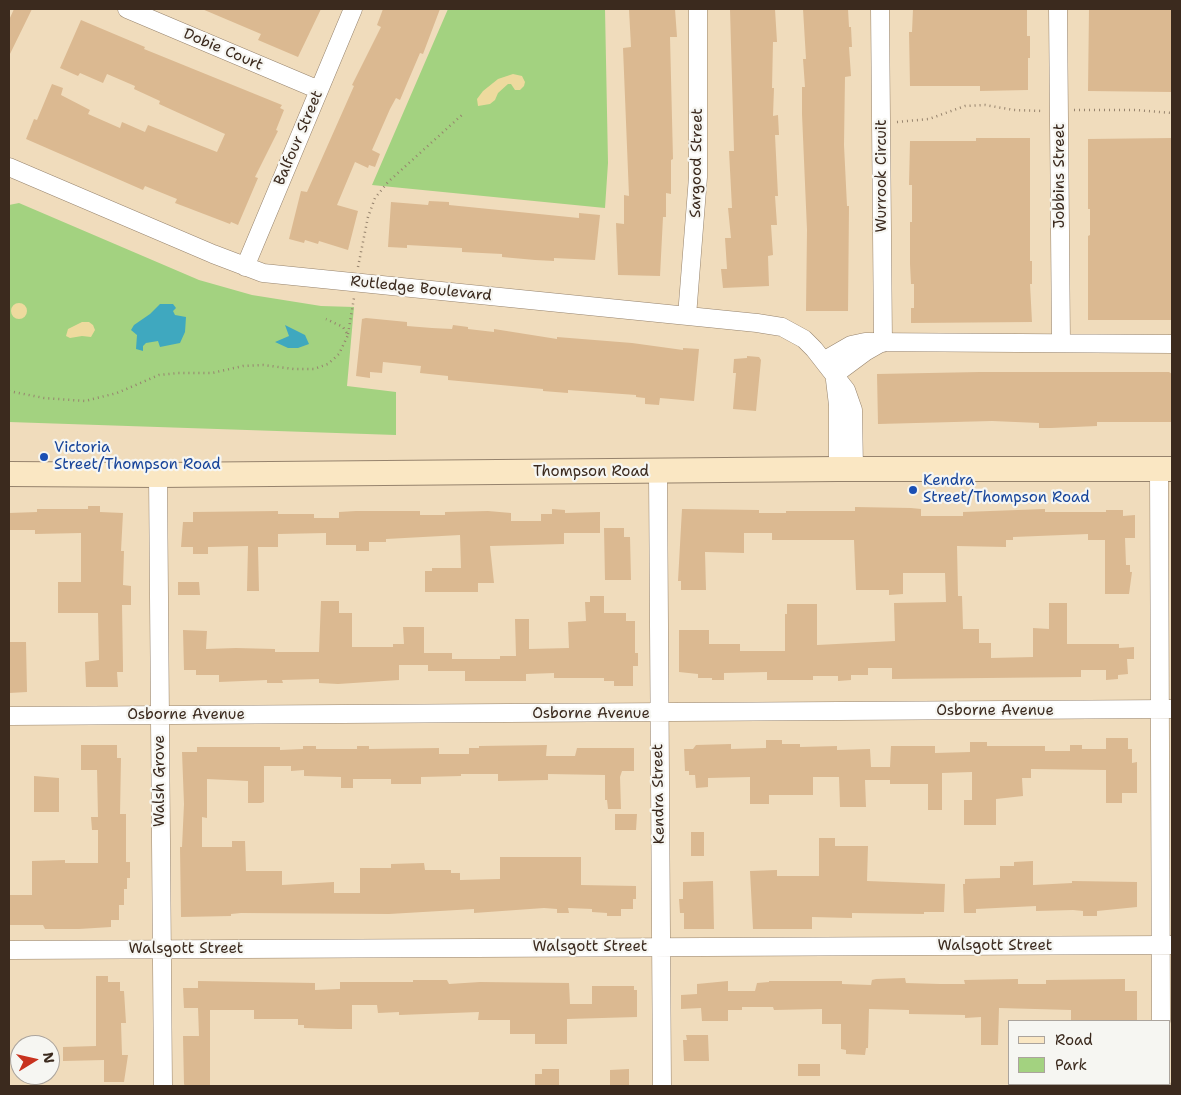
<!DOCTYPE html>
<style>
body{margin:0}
#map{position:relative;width:1181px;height:1095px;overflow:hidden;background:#f0dcbc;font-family:"Shantell Sans",sans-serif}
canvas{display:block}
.frame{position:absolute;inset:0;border:10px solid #3b2a1e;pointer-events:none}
.legend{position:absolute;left:1008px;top:1020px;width:162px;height:65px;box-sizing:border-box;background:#f6f6f2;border:1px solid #aba49d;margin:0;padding:6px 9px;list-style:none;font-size:15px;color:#3b2a1e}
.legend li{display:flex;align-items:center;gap:10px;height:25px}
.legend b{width:25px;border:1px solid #aba49d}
.north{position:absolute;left:10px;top:1035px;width:50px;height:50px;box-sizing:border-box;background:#f6f6f2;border:1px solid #aba49d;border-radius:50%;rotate:81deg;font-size:14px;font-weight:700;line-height:20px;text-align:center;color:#3b2a1e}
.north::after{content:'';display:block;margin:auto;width:18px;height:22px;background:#c8321e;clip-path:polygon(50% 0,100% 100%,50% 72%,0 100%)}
</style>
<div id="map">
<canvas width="1181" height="1095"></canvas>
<div class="frame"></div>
<ul class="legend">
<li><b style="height:6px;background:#fae7c3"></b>Road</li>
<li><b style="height:14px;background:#a3d280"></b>Park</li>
</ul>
<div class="north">N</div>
</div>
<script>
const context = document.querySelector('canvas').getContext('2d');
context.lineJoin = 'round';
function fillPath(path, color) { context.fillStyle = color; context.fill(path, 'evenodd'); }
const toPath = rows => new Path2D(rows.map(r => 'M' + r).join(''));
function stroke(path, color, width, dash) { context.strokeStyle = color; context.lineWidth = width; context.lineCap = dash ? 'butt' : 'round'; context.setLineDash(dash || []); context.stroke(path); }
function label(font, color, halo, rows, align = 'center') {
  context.font = font + ' "Shantell Sans",sans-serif'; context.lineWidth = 4.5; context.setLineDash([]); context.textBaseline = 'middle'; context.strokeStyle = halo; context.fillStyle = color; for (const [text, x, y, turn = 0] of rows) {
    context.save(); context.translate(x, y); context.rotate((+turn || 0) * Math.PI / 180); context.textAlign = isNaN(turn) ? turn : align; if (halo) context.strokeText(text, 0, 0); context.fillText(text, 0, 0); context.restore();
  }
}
fillPath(toPath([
 [448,9,605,9,608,163,605,208,372,185],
 [19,203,199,280,252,295,321,306,354,307,347,386,396,392,396,435,9,422,9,205]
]), '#a3d280');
fillPath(toPath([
 [513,74,522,76,525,82,524,86,520,90,515,90,511,84,508,84,498,93,495,100,490,104,478,106,477,99,483,91,498,79],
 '11 311a8 8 0 1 1 16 0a8 8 0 1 1-16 0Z',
 [82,322,89,322,93,325,95,330,91,337,82,336,70,338,66,336,68,329]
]), '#eeda9e');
fillPath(toPath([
 [160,304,173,304,176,308,173,311,175,315,186,317,185,332,180,343,160,347,158,341,146,343,143,346,143,351,136,349,137,335,131,330,134,325,150,314],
 [285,325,305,335,309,344,298,348,288,348,275,342,289,336]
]), '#3fa8bf');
fillPath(toPath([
 [14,9,32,9,9,56,9,20],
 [202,9,321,9,298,57,258,40,261,34],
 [383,9,440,9,423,54,420,53,400,100,396,98,390,109,372,150,380,154,375,167,369,165,368,168,355,162,337,205,358,211,348,250,319,241,318,244,305,240,304,243,289,239,301,191,307,192,354,86,352,85,381,27,377,25],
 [629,9,675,9,677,37,670,37,673,159,671,160,671,194,666,193,666,217,663,217,660,276,618,275,616,223,624,224,624,195,629,196,623,48,631,47],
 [730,9,775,9,777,42,773,42,772,88,774,88,773,116,778,115,779,135,775,135,778,196,775,196,777,225,771,225,773,255,768,256,769,286,723,288,721,269,727,269,725,238,731,238,728,208,732,208,729,151,734,151],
 [803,9,848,9,849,27,851,27,852,47,849,47,851,76,845,77,844,145,847,206,849,206,848,311,806,311,807,230,802,114,802,87,805,87,803,59,806,59],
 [913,9,1027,9,1027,36,1030,36,1030,58,1028,58,1028,90,980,91,980,86,910,86,909,32,912,32],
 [1089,9,1172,9,1172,92,1088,91],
 [81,20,145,47,144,49,282,105,280,108,284,110,276,130,278,131,255,177,258,178,238,225,231,222,230,224,183,206,175,203,177,199,145,186,143,190,26,139,34,119,37,120,52,84,63,88,61,95,90,110,88,114,120,128,122,122,145,132,148,125,217,152,225,134,159,104,160,101,134,89,135,86,107,74,103,83,80,73,78,76,60,68],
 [976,138,1030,138,1030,261,1032,261,1032,284,1030,284,1032,322,911,323,911,308,914,308,914,284,911,284,910,264,910,222,912,222,912,185,909,185,910,141,976,141],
 [1172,138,1172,320,1088,320,1088,236,1090,235,1090,209,1088,209,1088,139],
 [429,201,449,202,449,205,579,218,579,213,600,215,595,260,554,258,554,261,535,260,502,257,502,254,462,252,462,248,407,245,407,248,388,247,391,202,428,205],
 [366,318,407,322,407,326,432,328,452,329,453,325,468,327,468,329,494,332,494,329,557,339,557,337,632,343,683,350,683,348,699,349,694,401,660,398,659,405,645,404,645,398,636,397,636,395,568,390,568,393,543,391,543,389,448,380,448,376,420,373,421,366,383,362,382,373,370,372,370,378,356,376,362,319],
 [747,356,759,357,761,360,756,411,733,409,736,373,733,373,734,359,747,358],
 [980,372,1169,372,1172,374,1172,422,1097,422,1097,426,1051,428,1039,428,1039,423,992,421,878,424,877,374],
 [88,506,100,506,100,512,123,513,121,551,124,551,123,585,131,586,131,605,122,605,123,666,123,672,117,672,118,687,86,687,85,662,99,660,98,613,58,613,58,582,81,582,81,533,35,534,35,530,9,530,9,513,37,512,37,509,88,509],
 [855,507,911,508,921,509,921,516,963,516,963,512,1045,509,1045,512,1106,512,1106,510,1123,510,1123,516,1135,515,1135,538,1125,538,1126,565,1130,565,1130,572,1132,572,1129,594,1105,594,1105,540,1088,540,1088,534,1013,537,1013,540,1006,540,1006,547,957,546,958,596,962,596,963,629,979,629,979,643,991,643,991,658,1033,657,1033,628,1049,629,1049,603,1067,603,1067,644,1119,644,1119,648,1134,647,1134,659,1127,659,1128,674,1118,675,1118,679,1106,680,1106,670,1081,670,1081,677,892,679,892,668,868,668,868,675,851,675,851,680,838,681,838,676,813,676,813,680,767,680,767,672,724,673,724,680,712,680,712,678,698,678,698,674,679,672,679,630,709,630,709,644,740,644,740,651,785,651,785,614,787,614,787,604,817,604,817,645,895,641,894,603,946,602,945,573,903,573,903,594,889,595,889,590,856,590,854,540,772,540,772,533,744,533,744,553,705,552,706,590,681,590,681,581,678,581,682,509,759,510,759,513,786,513,786,511,855,511],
 [552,509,565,510,565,513,600,512,600,533,564,533,564,544,490,546,494,583,478,583,478,592,425,592,425,571,432,571,432,568,461,568,460,535,386,539,386,542,369,542,369,551,356,551,356,545,326,545,326,533,278,534,278,547,258,547,259,591,247,591,248,546,208,547,208,554,193,554,193,547,181,547,183,522,193,522,193,512,278,511,278,514,314,514,314,518,339,518,339,512,356,511,420,511,420,515,445,515,445,512,488,511,511,513,511,521,541,521,541,514,552,514],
 [604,528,624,528,624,537,630,537,631,580,605,580],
 [178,582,199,582,200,595,178,595],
 [590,596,604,596,604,613,626,613,626,621,635,621,635,653,638,653,638,666,633,666,633,686,614,686,614,681,604,681,604,678,554,678,554,673,526,674,526,681,465,681,465,671,428,671,428,665,399,665,399,680,338,684,319,683,319,679,282,680,283,683,267,683,267,680,219,682,219,675,196,675,196,670,184,670,183,630,207,631,206,649,236,648,275,649,275,652,319,652,321,601,339,601,339,613,352,613,352,647,393,647,393,644,404,644,403,627,424,627,424,653,452,653,452,659,500,659,500,656,516,656,515,619,529,619,529,649,569,648,568,622,586,621,585,602,590,602],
 [9,642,26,642,27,692,9,693],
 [1106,738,1128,738,1128,749,1132,749,1132,763,1137,762,1137,793,1122,793,1122,803,1106,803,1106,770,1031,769,1031,778,1022,778,1023,796,996,799,996,825,964,825,964,800,972,800,972,772,942,773,942,810,928,810,928,784,890,784,890,780,865,780,866,807,840,807,839,777,813,777,813,795,769,795,769,804,750,804,750,777,708,778,708,787,696,788,695,775,689,775,689,771,685,771,684,749,693,749,696,745,731,744,731,749,766,748,766,740,782,740,782,744,800,744,800,747,837,746,837,750,870,749,871,767,890,767,891,746,935,746,935,753,970,752,970,742,987,742,987,746,1045,746,1045,751,1070,751,1070,745,1082,745,1082,749,1106,749],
 [81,745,117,745,117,758,121,758,120,814,126,814,126,862,130,862,130,878,127,878,127,889,124,889,124,905,119,905,119,920,111,920,111,927,79,929,45,929,43,925,9,925,9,895,32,895,32,861,65,860,65,863,98,863,98,830,92,830,91,817,98,817,97,770,81,770],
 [547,745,546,756,575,756,577,748,634,748,634,771,622,771,620,777,621,809,608,809,607,800,605,800,605,775,548,774,548,780,498,781,498,774,461,774,461,776,421,777,421,784,391,784,391,779,353,779,353,788,341,788,341,777,304,776,304,770,291,771,291,766,264,766,264,802,261,803,248,803,248,781,207,779,207,818,202,817,202,847,232,847,232,841,245,841,246,871,282,871,282,885,334,882,334,893,360,893,360,868,391,868,391,864,424,863,425,870,451,870,451,873,460,873,460,880,500,879,500,857,581,857,581,885,636,886,636,899,633,899,633,909,621,909,621,916,607,916,607,913,592,912,592,909,568,908,569,913,557,913,557,909,544,908,474,913,474,909,389,914,241,913,231,914,231,916,181,917,180,847,182,847,184,804,182,752,197,752,197,747,280,747,280,750,303,749,303,746,316,746,316,749,357,749,357,746,369,746,369,749,439,748,439,754,469,754,469,748,479,748,479,746],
 [34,776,59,778,59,812,34,812],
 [615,814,637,814,636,830,615,830],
 [691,832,704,832,704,856,691,856],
 [819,838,835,838,835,846,868,846,867,881,945,884,944,912,924,912,924,914,852,913,852,918,812,917,812,929,753,929,750,871,777,870,777,876,819,876],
 [1033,861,1033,885,1072,883,1072,881,1137,882,1137,907,1097,911,1097,916,1083,916,1083,911,1073,910,1036,911,1036,906,976,909,976,913,964,913,963,884,965,884,965,879,1000,878,1000,866,1014,866,1014,862],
 [713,881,714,929,684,929,684,913,680,913,679,899,683,899,683,882],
 [96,976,108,976,108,982,120,982,120,991,124,991,126,1023,121,1023,122,1055,128,1055,124,1082,104,1082,104,1060,63,1061,63,1047,96,1046],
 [905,978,906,983,940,984,965,984,964,980,1018,979,1018,984,1046,984,1046,980,1125,979,1125,991,1137,991,1137,1021,1071,1021,1071,1010,999,1008,998,1045,981,1045,981,1017,965,1018,965,1015,909,1014,909,1010,869,1009,868,1048,866,1048,865,1055,846,1054,846,1050,841,1049,841,1024,822,1024,822,1009,774,1010,773,1007,742,1007,742,1010,728,1010,728,1021,702,1021,701,1008,681,1009,681,995,697,994,697,984,728,981,728,991,755,991,757,983,769,982,769,981,842,981,842,984,871,985,872,980,876,979],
 [413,980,447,980,449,984,480,982,569,983,570,1004,592,1004,592,986,634,986,634,990,637,990,637,1017,567,1019,567,1044,535,1044,535,1034,510,1034,510,1020,478,1020,479,1012,399,1015,399,1012,378,1013,377,1005,352,1005,352,1029,338,1029,304,1028,304,1025,298,1025,298,1019,254,1019,254,1010,210,1010,210,1086,185,1086,184,1084,183,1036,199,1036,198,1008,184,1008,183,988,198,988,198,981,315,983,315,990,340,989,340,982,413,982],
 [686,1035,708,1035,709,1061,684,1061,683,1040,687,1040],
 [798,1064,820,1064,820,1076,798,1076],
 [542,1069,559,1069,559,1086,535,1086,535,1074,542,1074],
 [629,1069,629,1086,610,1086,610,1070]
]), '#dbb991');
const minor = toPath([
 [127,9,319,90],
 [880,9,883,343],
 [1058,9,1061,343],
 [9,167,213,254,263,273,757,323,782,327,804,339,814,349,846,390,853,410,854,469],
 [245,267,353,9],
 [687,316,698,177,698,9],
 [825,360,851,345,865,342,1172,344],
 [834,375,865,352,879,344],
 [835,380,838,405,838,469],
 [1159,469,1161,1021],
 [658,472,662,1086],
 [158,475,163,1086],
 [9,716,1172,709],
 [9,950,1172,945],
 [1161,1084,1161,1086]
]);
const secondary = toPath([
 [9,474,158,475,838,469,1172,469]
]);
stroke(minor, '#96836d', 19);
stroke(secondary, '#96836d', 26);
stroke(toPath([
 [1074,110,1136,110,1172,113],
 [897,122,929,119,965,106,985,105,1014,110,1043,111],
 [358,267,368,217,375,198,388,182,463,114],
 [348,334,354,298],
 [9,391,44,398,85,401,117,393,159,375,178,373,212,373,243,366,263,365,294,369,314,369,328,364,339,354,348,335,343,327,326,319]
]), '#96836d', 2.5, [1, 4]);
stroke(minor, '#fff', 18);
stroke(secondary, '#fae7c3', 24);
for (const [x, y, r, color] of [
 [44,457,5,"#1a4fb4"],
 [913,490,5,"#1a4fb4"]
]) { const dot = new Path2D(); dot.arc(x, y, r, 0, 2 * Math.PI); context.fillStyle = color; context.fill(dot); stroke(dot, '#f6f6f2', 2); }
label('15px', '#3b2a1e', '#f6f6f2', [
 ["Dobie Court",223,50,23],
 ["Balfour Street",299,138,-67],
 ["Sargood Street",697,163,-89],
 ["Wurrook Circuit",882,176,-90],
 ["Jobbins Street",1060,176,-90],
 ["Rutledge Boulevard",421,289,6],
 ["Thompson Road",591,472],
 ["Osborne Avenue",995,711],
 ["Osborne Avenue",591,714],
 ["Osborne Avenue",186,715],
 ["Walsh Grove",160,781,-90],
 ["Kendra Street",659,794,-91],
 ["Walsgott Street",995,946],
 ["Walsgott Street",590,947],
 ["Walsgott Street",186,949]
]);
label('15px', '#164399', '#f6f6f2', [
 ["Victoria",54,448],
 ["Street/Thompson Road",54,465],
 ["Kendra",923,481],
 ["Street/Thompson Road",923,498]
], 'left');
</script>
